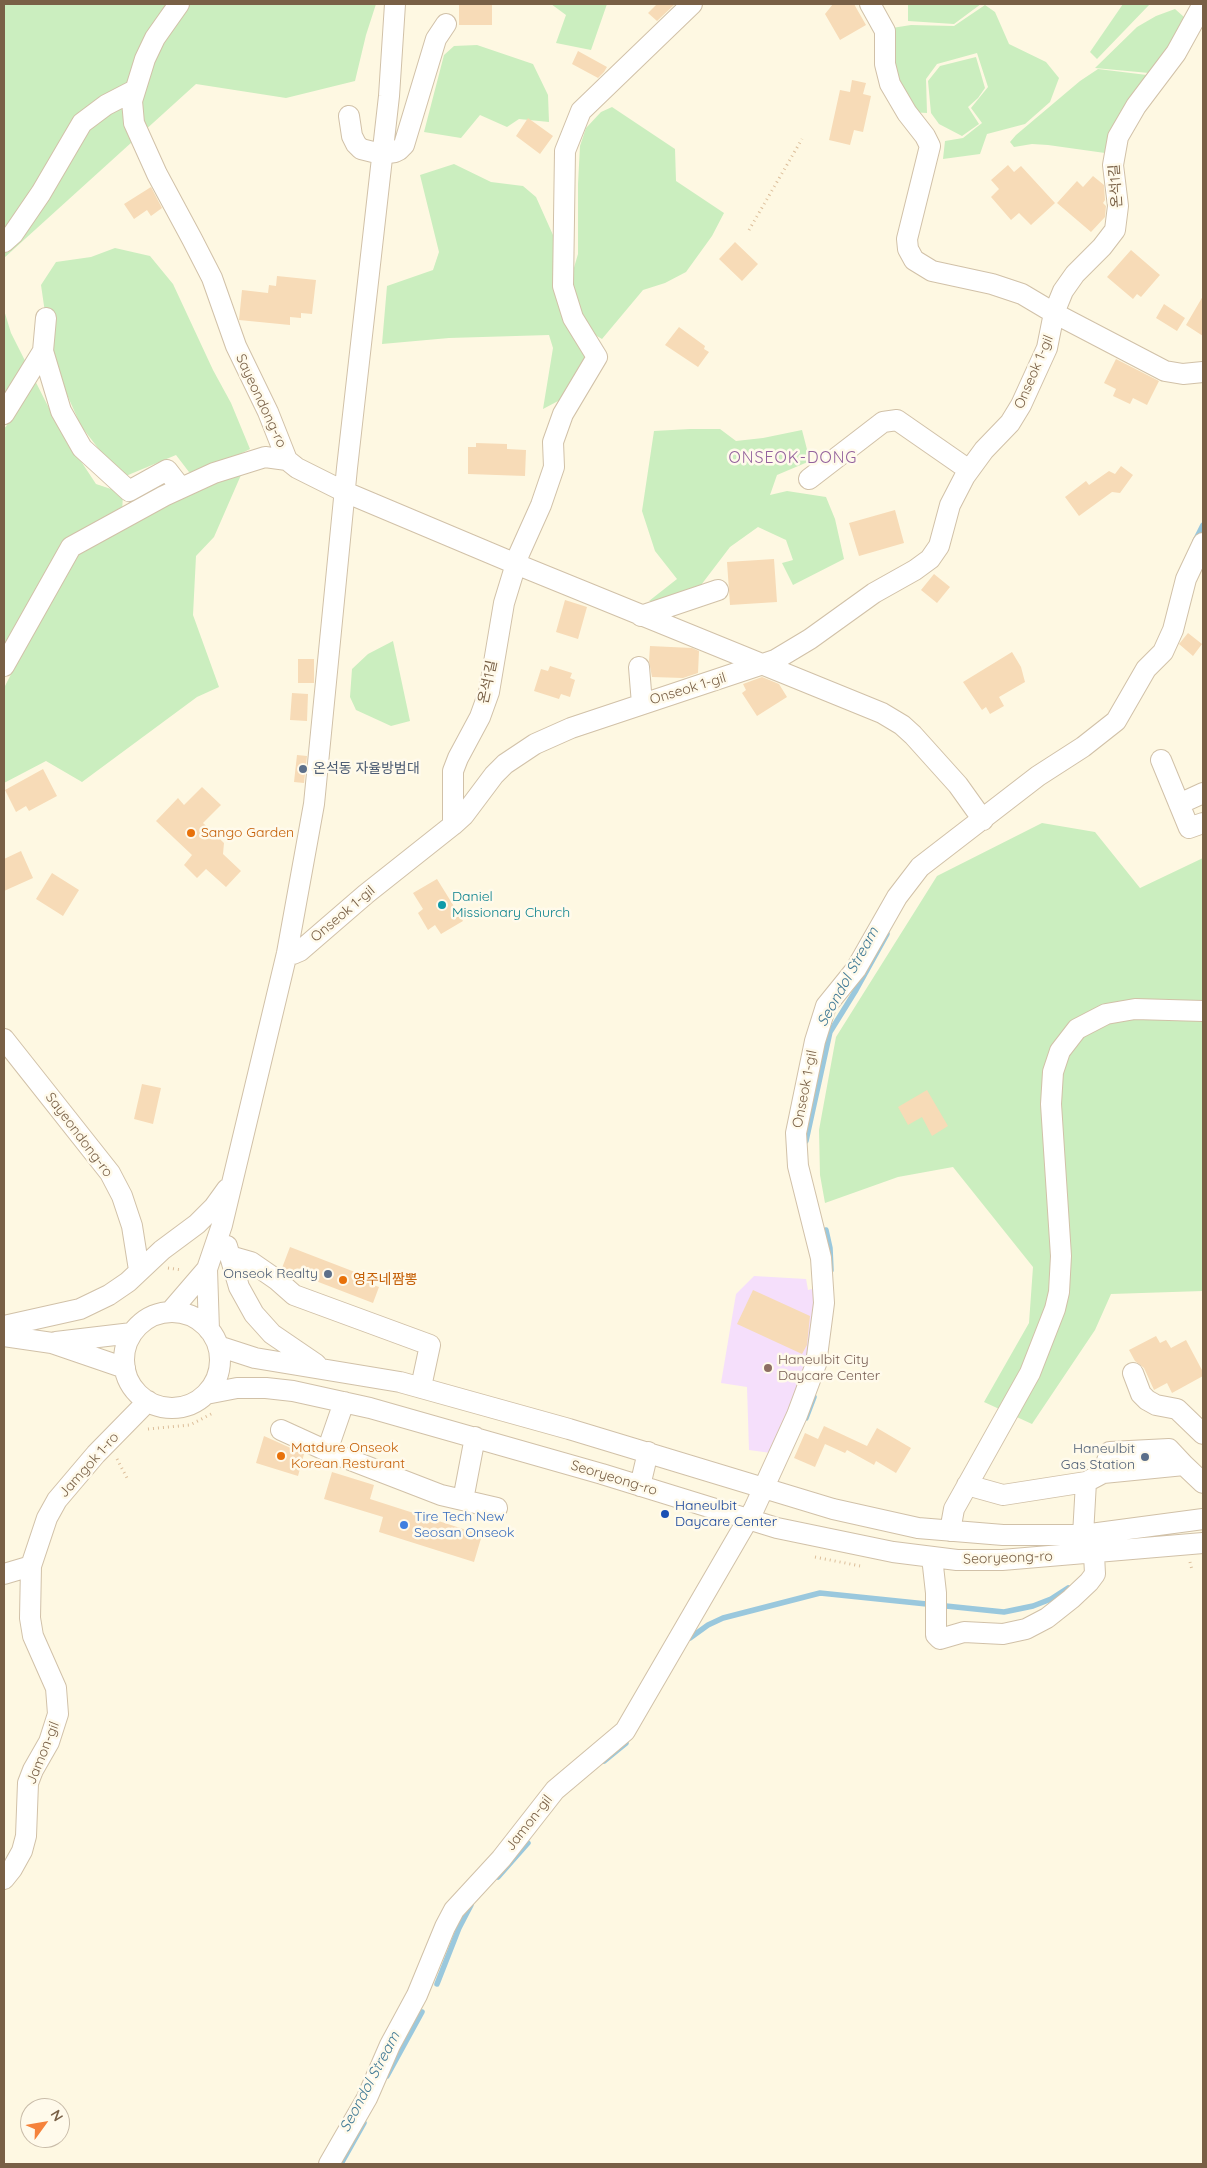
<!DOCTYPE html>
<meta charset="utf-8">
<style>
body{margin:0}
#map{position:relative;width:1207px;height:2168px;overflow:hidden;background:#fef8e2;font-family:Quicksand,sans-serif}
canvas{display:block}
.frame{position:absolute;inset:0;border:5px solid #796046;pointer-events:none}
.north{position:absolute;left:20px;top:2098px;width:50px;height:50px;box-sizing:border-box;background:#fffaeb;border:1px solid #c9bca9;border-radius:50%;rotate:58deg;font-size:14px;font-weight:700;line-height:20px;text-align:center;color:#796046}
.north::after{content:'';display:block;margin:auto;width:18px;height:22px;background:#f5823b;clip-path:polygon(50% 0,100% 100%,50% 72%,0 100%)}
</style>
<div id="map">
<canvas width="1207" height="2168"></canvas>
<div class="frame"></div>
<div class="north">N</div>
</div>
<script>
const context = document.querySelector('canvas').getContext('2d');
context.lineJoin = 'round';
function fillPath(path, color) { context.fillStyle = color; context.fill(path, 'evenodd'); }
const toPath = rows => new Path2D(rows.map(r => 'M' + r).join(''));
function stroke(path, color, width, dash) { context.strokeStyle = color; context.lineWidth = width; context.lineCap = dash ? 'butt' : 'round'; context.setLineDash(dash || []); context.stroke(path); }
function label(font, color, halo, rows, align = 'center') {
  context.font = font + ' Quicksand,"Noto Sans KR",sans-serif'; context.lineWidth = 5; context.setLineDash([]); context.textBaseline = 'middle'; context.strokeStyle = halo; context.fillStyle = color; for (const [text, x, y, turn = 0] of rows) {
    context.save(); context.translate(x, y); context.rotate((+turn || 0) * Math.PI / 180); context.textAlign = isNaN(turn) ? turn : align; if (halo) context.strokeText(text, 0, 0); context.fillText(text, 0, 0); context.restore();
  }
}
fillPath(toPath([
 [754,1276,806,1279,808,1290,816,1288,820,1330,778,1454,749,1450,747,1387,721,1383,736,1294]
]), '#f5dffb');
fillPath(toPath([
 [4,4,376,4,366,35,355,81,286,98,196,84,4,258],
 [551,4,607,4,591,50,556,43,566,15],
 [908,4,981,4,954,24,908,21],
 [1123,4,1150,4,1097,59,1090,52],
 [985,5,995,12,1009,44,1046,62,1059,78,1050,102,1025,124,987,134,980,154,943,159,945,141,963,138,982,123,971,108,988,87,977,53,937,64,926,79,927,113,909,112,894,77,892,28,911,25,954,26],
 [1175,9,1184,17,1183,32,1163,60,1149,73,1095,68,1137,27,1156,16],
 [477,45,533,64,548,95,549,122,519,119,507,127,480,115,461,138,424,132,444,55,454,46],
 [976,57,985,88,978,98,968,107,979,124,962,136,939,124,931,113,928,81,940,66],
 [1098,69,1147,75,1105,153,1048,145,1032,144,1014,147,1010,142,1016,135,1080,81],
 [612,107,675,149,676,181,724,213,712,236,686,272,665,283,643,290,602,339,595,335,581,311,570,281,578,254,578,184,580,146,586,128,601,112],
 [454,164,491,182,523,186,536,197,553,235,587,357,560,400,543,409,553,348,549,335,449,338,382,344,387,286,433,270,439,252,420,175],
 [115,248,150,256,173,284,213,370,231,403,250,449,203,473,189,472,176,455,121,478,81,426,52,361,41,285,56,262,91,257],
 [4,310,11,333,59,428,96,484,123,493,122,514,71,536,4,653,4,429,7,425,4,424],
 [690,429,720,429,736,441,763,438,802,430,810,461,777,475,770,495,787,491,826,497,835,519,844,559,793,585,782,563,793,560,786,540,758,527,730,547,698,589,657,602,649,601,677,579,655,551,642,511,654,431],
 [241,475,214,537,196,556,193,615,219,687,197,697,82,782,46,761,4,783,4,688,68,561,169,499],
 [393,641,410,721,391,726,356,710,350,697,352,669,368,654],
 [1042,823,1095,832,1140,888,1203,858,1203,1291,1111,1294,1095,1330,1032,1424,984,1402,1029,1323,1033,1267,953,1167,898,1177,825,1203,820,1175,819,1130,836,1037,937,876]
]), '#cbeebf');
stroke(toPath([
 [1195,541,1203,525],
 [806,1141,830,1032,856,990,887,934],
 [826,1230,830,1248,831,1270],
 [806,1418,814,1397],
 [690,1638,708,1625,723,1618,820,1593,1004,1612,1033,1606,1051,1599,1068,1588],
 [604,1761,626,1743],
 [498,1877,528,1843],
 [437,1984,459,1928,471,1905],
 [387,2076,422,2012],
 [341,2164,364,2123]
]), '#9ac8dd', 5.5);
fillPath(toPath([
 [459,4,492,4,492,25,459,25],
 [657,4,675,4,657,21,648,13],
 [833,4,854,4,866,25,840,40,825,14],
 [578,51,607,67,604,72,598,78,572,64],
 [852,80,866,83,863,94,871,96,863,132,854,130,850,145,829,140,840,90,850,92],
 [528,118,553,136,540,154,516,136],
 [1008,165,1014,172,1021,166,1055,203,1031,225,1019,213,1011,220,991,197,999,189,991,180],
 [1093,176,1104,185,1105,200,1103,203,1106,206,1105,217,1091,232,1057,203,1077,181,1083,187],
 [151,187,162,208,151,216,147,210,134,219,124,204],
 [735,242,758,264,742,281,719,259],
 [1131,250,1160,275,1141,297,1137,294,1133,299,1107,277],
 [277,276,316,280,312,314,301,313,301,318,290,317,290,325,239,320,242,290,268,293,269,285,276,286],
 [1203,296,1203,336,1186,325],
 [1164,304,1185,318,1177,331,1156,318],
 [679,327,705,346,704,349,709,352,698,367,665,345],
 [1116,359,1159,381,1147,405,1133,398,1130,404,1113,396,1116,389,1104,383],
 [476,443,507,444,507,449,526,450,525,476,468,474,468,447,476,447],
 [1121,466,1133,475,1120,493,1112,492,1079,516,1065,497,1086,481,1089,485,1109,471,1115,474],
 [895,510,904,543,859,556,849,523],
 [774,559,777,602,730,605,727,562],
 [934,574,950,587,937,603,921,590],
 [565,600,587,607,578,639,556,632],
 [1188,633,1202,644,1193,656,1179,644],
 [650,646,692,648,699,651,698,673,683,678,652,677,649,661],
 [1012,652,1021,667,1025,682,999,697,1004,706,990,714,986,707,982,710,963,682],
 [298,659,314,659,314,683,298,683],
 [550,666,572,673,570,678,575,680,570,697,561,694,559,699,534,691,541,669,548,671],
 [762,677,779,684,787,697,757,716,742,693,746,690,743,684],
 [292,693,308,694,307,721,290,720],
 [297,755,307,756,304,783,294,782],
 [43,769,57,796,29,811,26,806,16,812,5,790],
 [202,787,221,805,203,823,224,843,223,854,241,871,226,887,206,869,197,878,184,865,192,855,156,821,178,798,184,805],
 [21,851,33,878,4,891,4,859],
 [52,873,79,890,63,916,36,899],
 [437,879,463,921,441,934,435,925,428,930,418,913,423,909,413,893],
 [142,1084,161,1088,153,1124,134,1119],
 [927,1090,948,1126,932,1136,922,1117,908,1125,898,1107],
 [290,1247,373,1279,371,1284,379,1287,373,1303,282,1268],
 [753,1290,810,1316,807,1345,802,1354,737,1324],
 [1156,1336,1160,1343,1166,1340,1171,1348,1186,1340,1203,1372,1203,1376,1172,1393,1167,1383,1154,1390,1144,1368,1135,1361,1129,1350],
 [824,1426,867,1446,877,1428,911,1448,896,1473,876,1461,874,1465,847,1450,845,1453,825,1444,815,1467,794,1458,805,1433,818,1439],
 [264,1436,304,1454,298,1476,256,1463],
 [332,1472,374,1485,370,1499,482,1535,474,1562,379,1532,383,1517,324,1499]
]), '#f7dbb7');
const minor = toPath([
 [870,4,885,31,885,64,890,84,907,113,925,136,930,146,907,239,908,249,914,260,932,271,992,284,1022,294,1054,313,1165,371,1183,374,1203,372],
 [349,116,352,136,356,144,361,149,381,154,395,152,399,150,404,145,436,39,446,24],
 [4,242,13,234,41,193,82,123,106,105,135,90],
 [46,318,43,351,61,411,82,448,129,491,167,470,181,488],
 [4,414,43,351],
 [287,460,297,468,345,492,516,564,882,713,902,725,913,735,958,785,983,820],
 [809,479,883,422,897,420,969,470],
 [641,616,718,590],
 [4,666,71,547,164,496,214,473,265,457,287,460,268,412,236,346,212,278,192,239,157,174,134,123,132,101,145,59,155,38,179,4],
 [639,667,642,704],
 [1161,760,1189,828,1203,823],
 [1179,804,1203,793],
 [453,825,453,771,458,758,480,717,489,692,504,603,519,554,541,505,554,467,553,442,563,414,597,357,573,318,563,286,565,151,581,111,692,4],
 [287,953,293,954,300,951,366,894,453,825,464,815,494,775,505,764,535,744,571,728,775,660,810,639,874,593,915,570,930,559,939,546,950,505,965,476,984,450,1010,423,1021,405,1047,348,1054,313,1063,291,1075,274,1102,247,1115,230,1118,206,1113,165,1118,137,1136,106,1176,53,1203,4],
 [4,1039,110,1173,122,1196,132,1226,139,1270],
 [227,1246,239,1287,254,1314,272,1334,316,1364],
 [230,1256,251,1262,277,1280,294,1295,430,1345,421,1387],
 [170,1312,207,1269],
 '124 1360a48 48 0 1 1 96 0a48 48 0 1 1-96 0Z',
 [4,1326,80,1309,109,1295,128,1282,162,1250,197,1224,214,1207,227,1189],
 [209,1330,207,1269,222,1225,287,953,314,804,347,468,389,96,395,4],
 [4,1336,52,1343,125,1368],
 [56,1342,132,1333],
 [218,1346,255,1358,400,1382,569,1429,833,1509,918,1528,1003,1535,1083,1535,1203,1519],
 [1133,1373,1141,1394,1147,1400,1156,1405,1177,1409,1203,1434],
 [206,1394,237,1388,266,1388,293,1391,370,1408,602,1474,777,1528,893,1552,957,1560,1002,1560,1203,1543],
 [281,1430,327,1451,441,1495,497,1508],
 [327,1451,344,1402],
 [1103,1473,1110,1452,1169,1449,1184,1465],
 [967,1485,1003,1495,1086,1482],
 [640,1486,648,1452],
 [463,1500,475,1437],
 [950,1531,954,1509,1030,1373,1055,1309,1059,1292,1061,1256,1051,1104,1053,1072,1060,1051,1077,1029,1106,1014,1135,1009,1203,1011],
 [1083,1535,1086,1482,1103,1473,1184,1465,1203,1483],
 [932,1557,936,1593,936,1635,940,1639,964,1632,1003,1634,1026,1629,1047,1618,1071,1599,1089,1582,1095,1574,1094,1554],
 [4,1574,31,1566,47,1518,57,1500,96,1454,148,1401],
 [4,1879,12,1869,22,1851,26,1836,28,1783,33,1770,49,1742,58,1714,56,1688,33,1636,30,1618,31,1566],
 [329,2164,367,2098,390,2045,417,1995,445,1927,454,1910,501,1859,555,1790,625,1731,754,1509,797,1415,816,1364,824,1303,821,1258,798,1166,796,1133,815,1041,826,1006,856,969,897,897,920,867,1038,776,1083,747,1116,721,1146,669,1163,652,1173,630,1186,579,1203,543]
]);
stroke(minor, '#d1c1a8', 22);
stroke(toPath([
 [749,230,802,139],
 [168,1268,182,1270],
 [148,1429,190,1425,213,1413],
 [117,1459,127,1478],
 [815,1557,860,1566],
 [1190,1562,1192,1570]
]), '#dcbe9a', 3, [1, 4]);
stroke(minor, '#fff', 20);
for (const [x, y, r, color] of [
 [303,769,5,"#5c6f8a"],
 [191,833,5,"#e8710a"],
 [442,905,5,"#0f9aa8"],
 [328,1274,5,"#5c6f8a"],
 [343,1280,5,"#e8710a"],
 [768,1368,5,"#8d6e63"],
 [281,1456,5,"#e8710a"],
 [1145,1457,5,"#5c6f8a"],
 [665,1514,5,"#1a4fb4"],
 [404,1525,5,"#3f7fe0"]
]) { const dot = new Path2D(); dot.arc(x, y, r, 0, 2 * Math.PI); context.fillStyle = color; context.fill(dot); stroke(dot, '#fffaeb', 2); }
label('14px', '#796046', '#fffaeb', [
 ["온석1길",1116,186,-94],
 ["Onseok 1-gil",1034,372,-67],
 ["Sayeondong-ro",261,401,65],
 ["온석1길",488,682,-78],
 ["Onseok 1-gil",688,689,-17],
 ["Onseok 1-gil",343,914,-40],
 ["Onseok 1-gil",805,1089,-79],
 ["Sayeondong-ro",79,1135,53],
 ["Jamgok 1-ro",89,1465,-48],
 ["Seoryeong-ro",614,1478,17],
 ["Seoryeong-ro",1008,1558,-2],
 ["Jamon-gil",43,1753,-68],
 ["Jamon-gil",529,1823,-52]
]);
label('14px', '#4e5e75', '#fffaeb', [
 ["온석동 자율방범대",313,769,"left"],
 ["Onseok Realty",318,1274],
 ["Haneulbit",1135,1449],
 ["Gas Station",1135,1465]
], 'right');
label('14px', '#c56008', '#fffaeb', [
 ["Sango Garden",201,833],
 ["영주네짬뽕",353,1280],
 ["Matdure Onseok",291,1448],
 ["Korean Resturant",291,1464]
], 'left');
label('14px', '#0d838f', '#fffaeb', [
 ["Daniel",452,897],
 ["Missionary Church",452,913]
], 'left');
label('14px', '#785e54', '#fffaeb', [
 ["Haneulbit City",778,1360],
 ["Daycare Center",778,1376]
], 'left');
label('14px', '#164399', '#fffaeb', [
 ["Haneulbit",675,1506],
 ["Daycare Center",675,1522]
], 'left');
label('14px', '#366cbe', '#fffaeb', [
 ["Tire Tech New",414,1517],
 ["Seosan Onseok",414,1533]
], 'left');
label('italic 15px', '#407a96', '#fffaeb', [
 ["Seondol Stream",848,977,-61],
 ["Seondol Stream",370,2082,-62]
]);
context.letterSpacing = '1px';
label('16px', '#93619d', '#fffaeb', [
 ["ONSEOK-DONG",793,458]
]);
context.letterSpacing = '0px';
</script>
